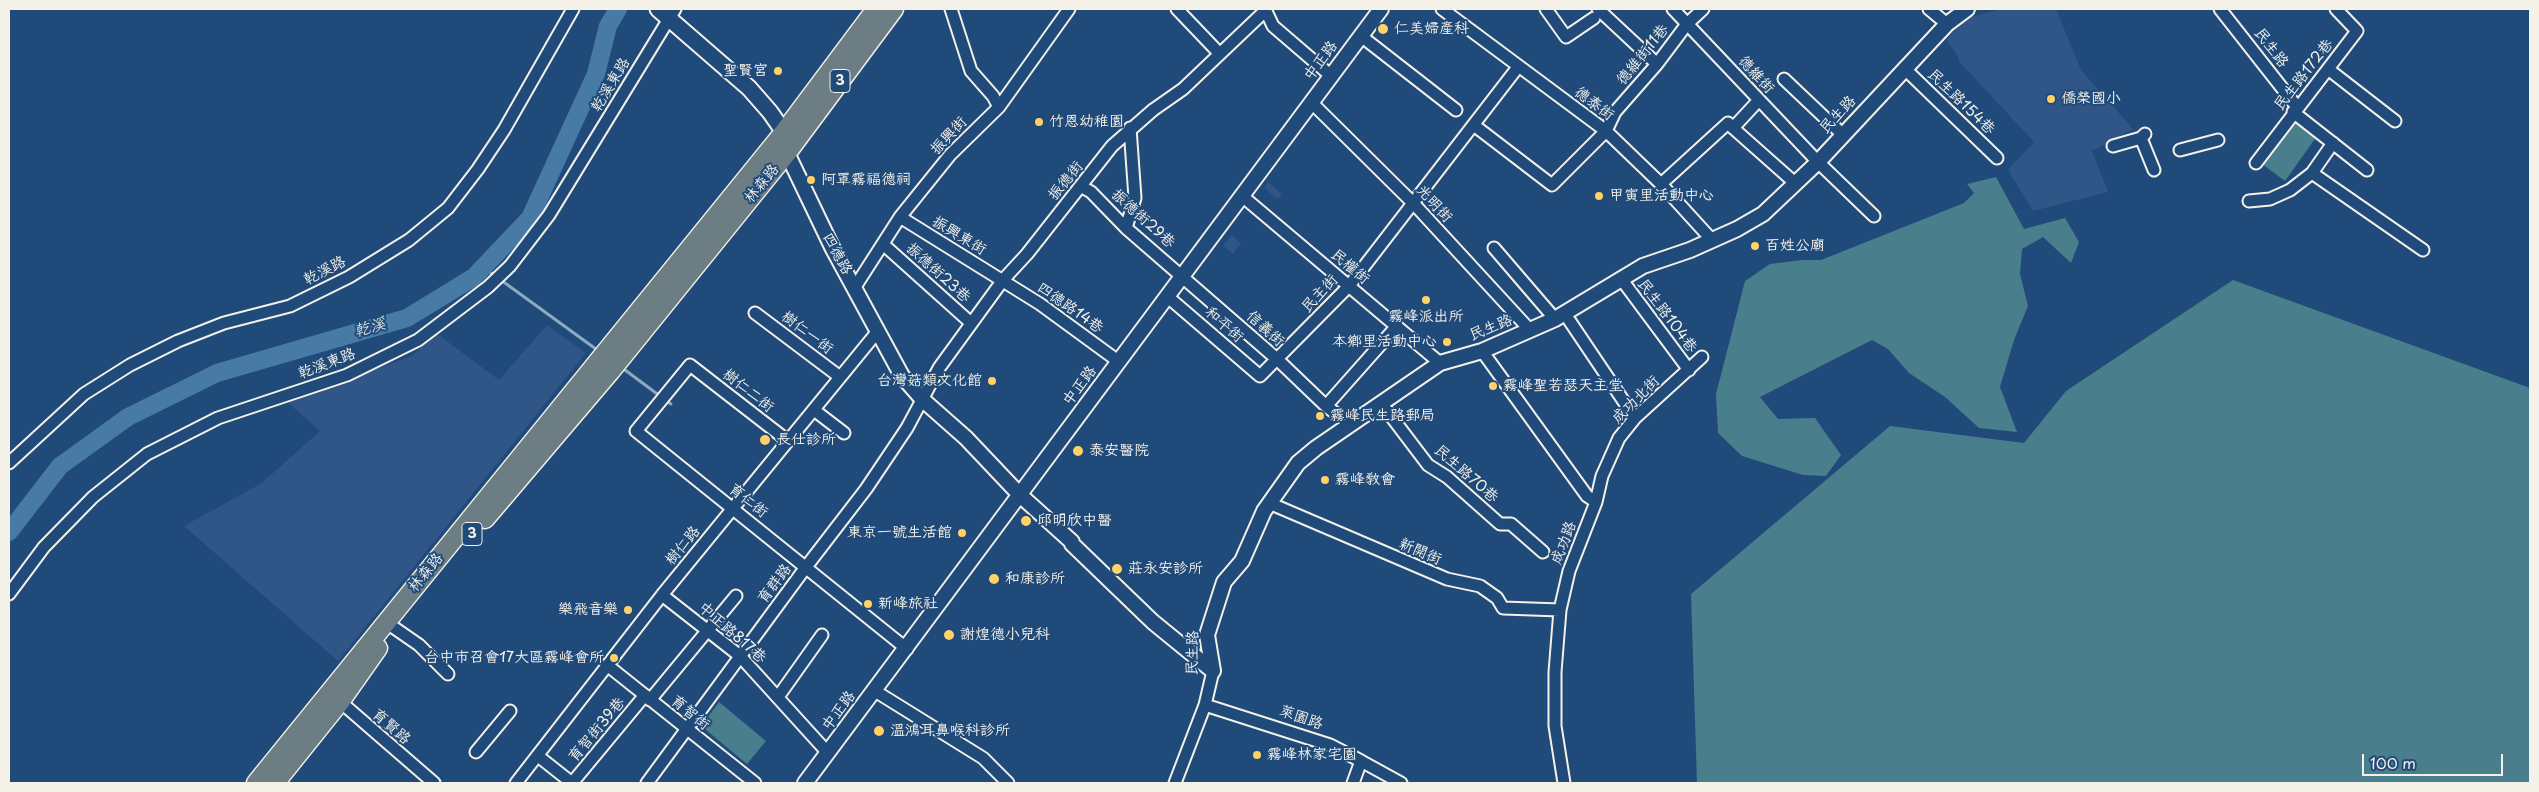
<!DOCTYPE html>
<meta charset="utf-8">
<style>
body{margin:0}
#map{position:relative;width:2539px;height:792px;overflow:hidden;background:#1f4a7a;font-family:"Playpen Sans",sans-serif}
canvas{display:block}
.frame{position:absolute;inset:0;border:10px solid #f4f1e8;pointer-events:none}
.scale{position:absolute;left:2362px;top:754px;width:141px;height:22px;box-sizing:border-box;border:2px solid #f4f1e8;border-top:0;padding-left:6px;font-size:15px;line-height:18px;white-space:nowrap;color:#f4f1e8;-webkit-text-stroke:4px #1f4a7a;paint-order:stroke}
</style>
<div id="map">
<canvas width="2539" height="792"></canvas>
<div class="frame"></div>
<div class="scale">100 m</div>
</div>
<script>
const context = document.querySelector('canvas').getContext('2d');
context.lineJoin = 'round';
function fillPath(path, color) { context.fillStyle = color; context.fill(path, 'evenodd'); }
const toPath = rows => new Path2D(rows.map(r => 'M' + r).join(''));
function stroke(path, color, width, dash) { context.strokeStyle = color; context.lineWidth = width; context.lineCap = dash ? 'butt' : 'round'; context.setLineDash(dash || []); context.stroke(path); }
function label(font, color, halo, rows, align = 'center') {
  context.font = font + ' "Playpen Sans","LXGW WenKai TC",sans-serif'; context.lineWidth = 4; context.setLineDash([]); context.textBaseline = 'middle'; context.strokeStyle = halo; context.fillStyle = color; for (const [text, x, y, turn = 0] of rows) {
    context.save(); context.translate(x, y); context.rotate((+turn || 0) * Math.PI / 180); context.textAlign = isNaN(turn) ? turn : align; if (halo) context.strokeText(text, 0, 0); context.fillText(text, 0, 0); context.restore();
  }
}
fillPath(toPath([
 [2002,9,2056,9,2081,70,2133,129,2092,151,2108,192,2033,211,2008,170,2034,142,1959,61,1958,56,1946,39,1971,17],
 [1268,182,1282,194,1278,199,1264,188],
 [1231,235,1241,243,1233,254,1223,246],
 [547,325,586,353,338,661,184,526,262,483,320,431,287,402,412,356,436,333,499,380]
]), '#305687');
fillPath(toPath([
 [2294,120,2317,136,2285,181,2262,164],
 [1996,177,2024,229,2065,218,2079,242,2071,263,2043,237,2022,249,2020,274,2028,306,2014,340,2000,387,2017,432,1979,428,1945,397,1909,373,1888,349,1872,340,1760,397,1778,419,1815,418,1841,455,1826,476,1803,475,1742,456,1718,433,1716,394,1745,281,1770,264,1802,260,1821,260,1964,203,1974,193,1967,184],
 [2233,280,2530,388,2530,783,1697,783,1691,594,1890,426,2024,443,2066,391],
 [719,702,766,741,747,764,706,730,705,721]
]), '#497e8c');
stroke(toPath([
 [483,267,600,352],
 [621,367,660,396],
 [665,400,671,404]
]), '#8caac0', 3);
stroke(toPath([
 [9,532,60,466,128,417,217,373,407,318,474,277,530,218,596,74,608,26,618,9]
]), '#477ba5', 18);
const minor = toPath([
 [951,9,971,71,993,96,999,107],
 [1177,9,1219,53],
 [1265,9,1273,26,1330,75],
 [1442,9,1606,131,1661,184,1712,240],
 [1546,9,1566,37,1594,18],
 [1598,9,1657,64],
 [1673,9,1818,162,1874,216],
 [1929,9,1947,24],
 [2220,9,2297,107],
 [1361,36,1456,110],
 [1904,68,1997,158],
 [2328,69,2395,121],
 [1784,79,1842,134],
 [1311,102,1414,204,1530,330],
 [2293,112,2367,170],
 [1475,126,1552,185,1606,131,1615,112,1657,64,1687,24,1703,9],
 [1733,128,1795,183],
 [2141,138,2154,170],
 [2113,146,2141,138,2145,134],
 [2180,150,2218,140],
 [2256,163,2357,31,2336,9],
 [2312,173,2423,250],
 [1661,184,1728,123,1733,128,1759,100],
 [1082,187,1091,192,1126,228,1278,360,1326,406,1338,415],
 [1241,195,1440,363],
 [2249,201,2270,199,2290,190,2312,173,2333,143],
 [900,217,1040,304,1118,361],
 [1126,228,1135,198,1130,128],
 [884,245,971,323],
 [1494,248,1555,319],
 [1622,280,1689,370],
 [855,287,900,217,950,155,999,107,1069,9],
 [1168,297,1260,376,1349,286,1518,67],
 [755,313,840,377],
 [1565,314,1635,418],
 [1482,351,1587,496,1596,502],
 [1381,403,1428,465,1447,477,1500,524,1511,524,1543,552],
 [1326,406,1397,326],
 [814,410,844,433],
 [788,441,690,365,636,431,907,649],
 [9,463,84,394,130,365,178,341,224,323,290,306,349,277,409,240,448,208,478,169,504,130,573,9],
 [1269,503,1447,579,1480,586,1497,598,1503,608,1560,610],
 [9,594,44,547,93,497,147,454,218,418,347,375,418,340,488,287,510,266,549,215,675,9],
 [662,595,740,656,828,753],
 [393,627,419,645,448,674],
 [607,665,755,783],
 [875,691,983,758,1008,783],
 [778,697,822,635],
 [336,698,434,783],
 [650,700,736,596],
 [1205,705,1330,745,1361,761,1353,783],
 [476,752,510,711],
 [538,756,572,783],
 [1361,761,1401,783],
 [516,783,662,595,878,331],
 [572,783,645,695],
 [647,783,806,567,866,489,907,428,939,368,1003,280,1027,254,1112,146,1153,110,1183,89,1265,11],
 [1175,783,1205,705,1213,671],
 [1564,783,1555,726,1555,672,1560,610,1569,571,1596,502,1602,476,1619,438,1635,418,1702,357]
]);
const tertiary = toPath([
 [787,153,833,249,902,376,923,400,966,438,1020,495,1072,542,1072,544,1153,622,1213,671],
 [1213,671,1207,635,1224,582,1242,561,1264,511,1298,463,1316,448,1440,363,1482,351,1555,319,1643,266,1690,250,1737,229,1763,214,1818,162,1947,24,1967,9],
 [805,783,1381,9]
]);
const secondary = toPath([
 [658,9,749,88,770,112,784,132,786,144]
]);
const primary = toPath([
 [485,519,610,372,787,153,894,9],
 [256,783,784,132,876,9],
 [275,783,340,702,378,648]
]);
stroke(minor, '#f4f1e8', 15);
stroke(tertiary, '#f4f1e8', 18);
stroke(secondary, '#f4f1e8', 19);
stroke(primary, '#f4f1e8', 21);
stroke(minor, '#1f4a7a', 11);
stroke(tertiary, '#1f4a7a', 14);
stroke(secondary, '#1f4a7a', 15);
stroke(primary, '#6c7e84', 18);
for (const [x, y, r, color] of [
 [1383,29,6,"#ffd166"],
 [778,71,5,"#ffd166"],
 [2051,99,5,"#ffd166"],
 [1039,122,5,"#ffd166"],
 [811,180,5,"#ffd166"],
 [1599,196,5,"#ffd166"],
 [1755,246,5,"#ffd166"],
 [1426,300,5,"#ffd166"],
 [1447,342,5,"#ffd166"],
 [992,381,5,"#ffd166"],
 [1493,386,5,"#ffd166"],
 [1320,416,5,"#ffd166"],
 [765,440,6,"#ffd166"],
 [1078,451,6,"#ffd166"],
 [1325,480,5,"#ffd166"],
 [1026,521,6,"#ffd166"],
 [962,533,5,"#ffd166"],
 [1117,569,6,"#ffd166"],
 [994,579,6,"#ffd166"],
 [868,604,5,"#ffd166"],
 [628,610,5,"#ffd166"],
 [949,635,6,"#ffd166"],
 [614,658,5,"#ffd166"],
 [879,731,6,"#ffd166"],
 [1257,755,5,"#ffd166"]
]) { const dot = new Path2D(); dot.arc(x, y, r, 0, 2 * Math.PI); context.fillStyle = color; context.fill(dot); stroke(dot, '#1f4a7a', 2); }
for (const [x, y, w] of [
 [840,81,20],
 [472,534,20]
]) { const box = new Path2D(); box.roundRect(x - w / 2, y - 11.5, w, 23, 4); context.fillStyle = '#1f4a7a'; context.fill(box); stroke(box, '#f4f1e8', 1); }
label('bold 14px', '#f4f1e8', null, [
 ["3",840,81],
 ["3",472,534]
]);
label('15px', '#f4f1e8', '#1f4a7a', [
 ["仁美婦產科",1394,29],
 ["聖賢宮",768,71,"right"],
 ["僑榮國小",2061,99],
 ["竹恩幼稚園",1049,122],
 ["阿罩霧福德祠",821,180],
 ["甲寅里活動中心",1609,196],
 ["百姓公廟",1765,246],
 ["霧峰派出所",1426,317,"center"],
 ["本鄉里活動中心",1437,342,"right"],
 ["台灣菇類文化館",982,381,"right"],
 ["霧峰聖若瑟天主堂",1503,386],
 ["霧峰民生路郵局",1330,416],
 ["長仕診所",776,440],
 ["泰安醫院",1089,451],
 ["霧峰教會",1335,480],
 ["邱明欣中醫",1037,521],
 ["東京一號生活館",952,533,"right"],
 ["莊永安診所",1128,569],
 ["和康診所",1005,579],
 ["新峰旅社",878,604],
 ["樂飛音樂",618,610,"right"],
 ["謝煌德小兒科",960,635],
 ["台中市召會17大區霧峰會所",604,658,"right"],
 ["溫鴻耳鼻喉科診所",890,731],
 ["霧峰林家宅園",1267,755]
], 'left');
label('15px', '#f4f1e8', '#1f4a7a', [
 ["民生路",2271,48,52],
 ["德維街11巷",1643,55,-51],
 ["中正路",1321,61,-53],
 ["德維街",1756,75,47],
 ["民生路172巷",2304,75,-52],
 ["乾溪東路",611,85,-59],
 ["民生路154巷",1961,102,44],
 ["德泰街",1594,104,37],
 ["民生路",1838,115,-47],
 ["振興街",949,136,-47],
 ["振德街",1066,181,-51],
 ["林森路",762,184,-51],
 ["光明街",1434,204,47],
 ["振德街29巷",1143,219,42],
 ["振興東街",959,236,31],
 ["四德路",837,254,61],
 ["民權街",1350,267,40],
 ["乾溪路",325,271,-27],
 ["振德街23巷",938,273,42],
 ["民主街",1320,294,-47],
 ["四德路14巷",1070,308,35],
 ["民生路104巷",1667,316,53],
 ["和平街",1224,325,41],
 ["民生路",1491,328,-22],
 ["信義街",1265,329,42],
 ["樹仁一街",807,333,37],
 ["乾溪東路",327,364,-21],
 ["中正路",1080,386,-53],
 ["樹仁二街",748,391,38],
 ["成功北街",1636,400,-45],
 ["民生路70巷",1466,474,41],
 ["育仁街",748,501,38],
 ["成功路",1564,543,-69],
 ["樹仁路",683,546,-51],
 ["新開街",1420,552,23],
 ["林森路",426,573,-51],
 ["育群路",775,584,-53],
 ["中正路817巷",732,633,41],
 ["民生路",1193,653,-89],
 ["中正路",839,711,-53],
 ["育智街",690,713,39],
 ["萊園路",1301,718,19],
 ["育賢路",391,727,41],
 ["育智街39巷",597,730,-50]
]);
label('italic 16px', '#dadfde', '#1f4a7a', [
 ["乾溪",370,328,-16]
]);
</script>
